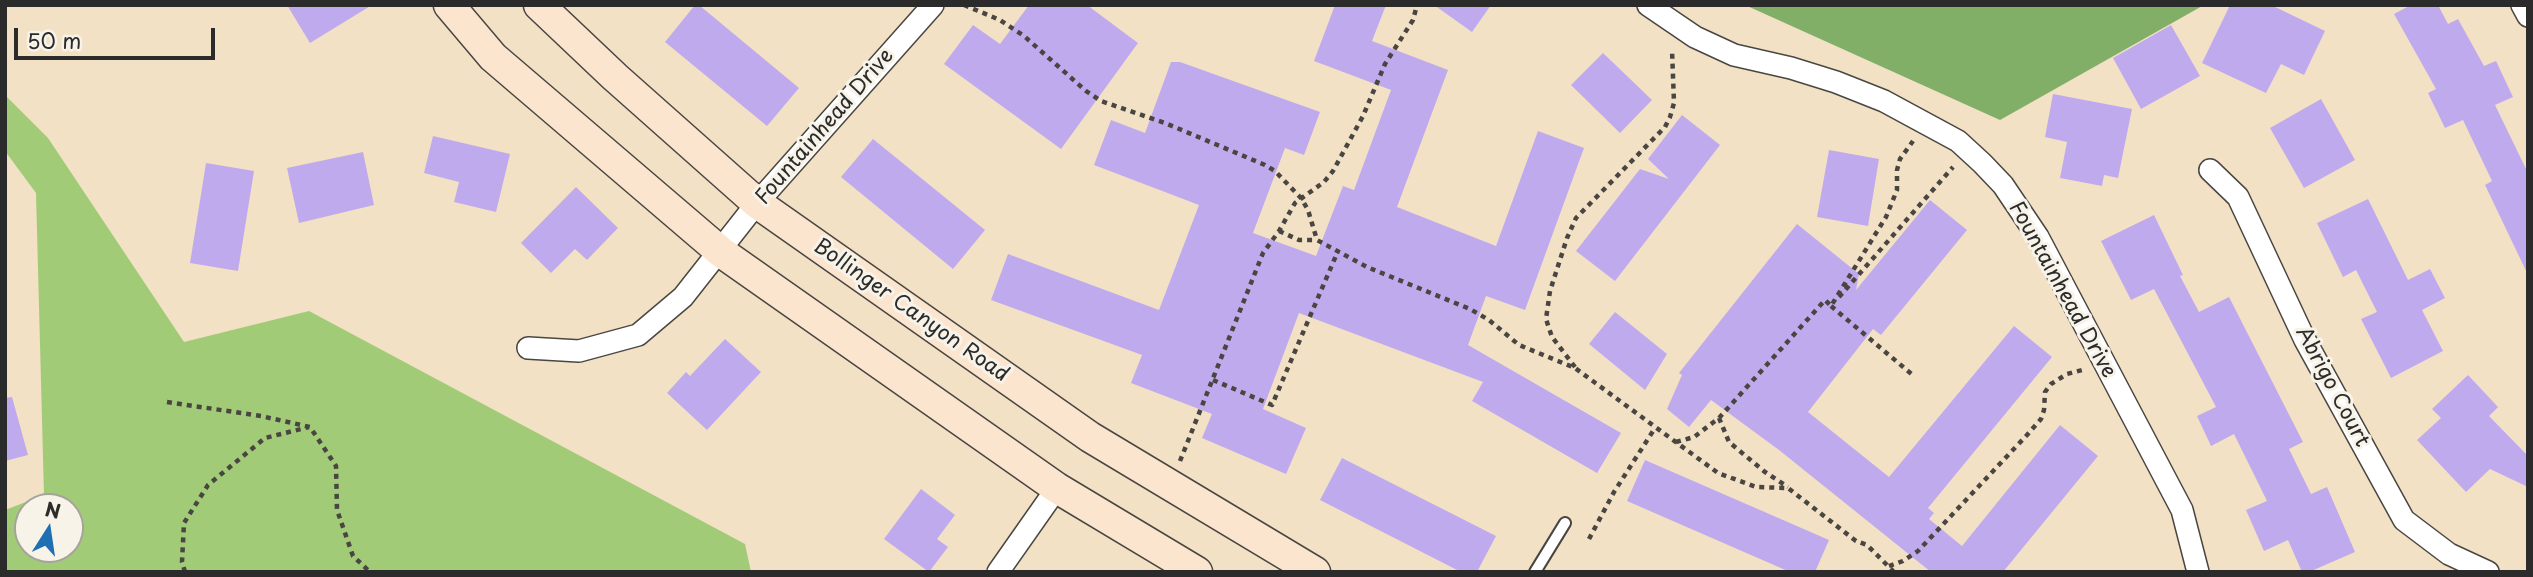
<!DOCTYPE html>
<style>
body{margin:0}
#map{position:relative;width:2533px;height:577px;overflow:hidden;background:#f2e1c5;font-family:"Playpen Sans",sans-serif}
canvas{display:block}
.frame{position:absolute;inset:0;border:7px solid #2b2b2b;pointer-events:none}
.north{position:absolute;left:14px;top:493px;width:70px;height:70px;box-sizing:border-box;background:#f7f3e8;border:2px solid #a5a39c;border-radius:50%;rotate:12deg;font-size:19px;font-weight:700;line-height:28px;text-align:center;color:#2b2b2b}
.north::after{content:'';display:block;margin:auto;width:24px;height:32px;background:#1f6fb2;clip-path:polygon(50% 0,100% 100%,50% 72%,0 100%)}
.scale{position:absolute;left:14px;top:28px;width:201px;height:32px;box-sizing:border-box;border:4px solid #2b2b2b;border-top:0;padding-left:9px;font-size:21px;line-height:24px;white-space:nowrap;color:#2b2b2b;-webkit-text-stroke:5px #f7f3e8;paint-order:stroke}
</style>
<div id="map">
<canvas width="2533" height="577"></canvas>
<div class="frame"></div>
<div class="north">N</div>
<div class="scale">50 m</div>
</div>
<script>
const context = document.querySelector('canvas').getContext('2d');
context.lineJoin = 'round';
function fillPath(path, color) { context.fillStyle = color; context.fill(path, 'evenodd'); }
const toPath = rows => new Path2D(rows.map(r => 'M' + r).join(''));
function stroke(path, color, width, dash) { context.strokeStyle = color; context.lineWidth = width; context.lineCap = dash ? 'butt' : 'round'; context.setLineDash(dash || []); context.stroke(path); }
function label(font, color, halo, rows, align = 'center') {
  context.font = font + ' "Playpen Sans",sans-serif'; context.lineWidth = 6; context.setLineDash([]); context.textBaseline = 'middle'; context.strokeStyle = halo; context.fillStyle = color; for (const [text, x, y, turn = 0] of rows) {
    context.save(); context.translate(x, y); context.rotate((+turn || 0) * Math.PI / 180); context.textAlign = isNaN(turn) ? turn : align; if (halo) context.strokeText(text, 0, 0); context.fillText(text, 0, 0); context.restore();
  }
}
fillPath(toPath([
 [5,95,48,138,184,342,309,311,745,544,751,572,5,572,5,510,44,495,36,193,5,151],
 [28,507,70,507,70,549,28,549]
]), '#a2cb77');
fillPath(toPath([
 [1745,5,2204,5,2000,120]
]), '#81af68');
fillPath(toPath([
 [287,5,372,5,310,43],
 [695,5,699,5,799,88,767,126,665,42],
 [1029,5,1087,5,1138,43,1061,149,944,64,973,25,1000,44],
 [1335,5,1386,5,1372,41,1448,70,1397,207,1496,246,1538,131,1584,148,1525,310,1486,296,1468,345,1621,433,1597,473,1472,401,1483,382,1299,313,1263,409,1306,428,1286,474,1202,438,1212,414,1131,383,1142,355,991,300,1008,254,1159,310,1199,205,1094,165,1111,120,1145,133,1171,62,1180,62,1320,112,1304,155,1285,148,1253,233,1316,256,1343,186,1354,190,1391,90,1314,61],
 [1434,5,1491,5,1472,32],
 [2230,5,2271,5,2325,31,2304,75,2281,64,2266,93,2202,63],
 [2411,5,2438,5,2448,24,2458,19,2484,66,2496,61,2513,97,2495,105,2528,173,2528,275,2485,185,2492,181,2463,120,2445,128,2428,93,2436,89,2394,14],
 [2171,25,2200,76,2141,109,2113,58],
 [1603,53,1652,100,1620,133,1571,85],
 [2053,94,2132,109,2118,178,2104,175,2102,186,2060,178,2067,142,2045,137],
 [2321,99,2355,160,2304,188,2270,128],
 [1682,115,1720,145,1615,281,1576,251,1640,169,1669,179,1648,159],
 [433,136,510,154,496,212,454,202,459,182,424,173],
 [873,139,985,230,953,269,841,177],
 [1829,150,1879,159,1868,226,1817,217],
 [363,152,374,205,299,223,287,168],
 [206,163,254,171,238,271,190,263],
 [576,187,618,228,587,260,575,249,551,273,521,243],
 [2368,199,2408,280,2430,269,2445,298,2422,310,2443,351,2391,378,2361,319,2377,312,2356,270,2343,277,2317,223],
 [1930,200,1967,230,1881,335,1873,329,1808,412,1889,477,2014,326,2052,357,1928,508,1934,513,1929,519,1962,546,2060,425,2098,456,2003,572,1931,572,1779,450,1711,400,1689,427,1667,409,1682,375,1679,373,1797,224,1859,274,1856,290],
 [2154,215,2183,275,2180,276,2199,312,2229,297,2303,442,2289,449,2311,494,2327,487,2355,552,2309,572,2302,572,2288,540,2264,551,2246,510,2267,501,2234,434,2211,446,2197,416,2216,407,2154,289,2131,300,2101,241],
 [1615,312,1667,354,1645,390,1589,344],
 [725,339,761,372,707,430,667,393,686,372,690,376],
 [2468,375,2498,407,2489,416,2528,456,2528,487,2490,469,2466,492,2417,440,2441,418,2432,409],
 [12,397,28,455,5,461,5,398],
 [1342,458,1496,536,1477,572,1461,572,1320,500],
 [1645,460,1829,540,1815,572,1790,572,1627,501],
 [921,489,955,515,937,539,948,547,929,572,884,539]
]), '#c0aaee');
const service = toPath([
 [1535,572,1565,523]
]);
const minor = toPath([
 [1648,5,1695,37,1734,55,1791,68,1836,82,1884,101,1958,141,1982,163,2003,185,2038,237,2182,510,2198,572],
 [2522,5,2528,16],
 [2210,170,2238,197,2305,340,2404,520,2449,554,2488,572],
 [528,348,579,351,638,335,683,297,757,203,933,5],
 [998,572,1057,488]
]);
const secondary = toPath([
 [449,5,493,57,721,252,1057,488,1197,572],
 [539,5,615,77,757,203,1090,437,1315,572]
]);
stroke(service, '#494642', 14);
stroke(minor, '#494642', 24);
stroke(secondary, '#494642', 33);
stroke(toPath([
 [964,5,1000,20,1024,36,1086,91,1101,101,1165,123,1265,165,1275,171,1301,198,1308,210,1317,240,1367,267,1470,309,1489,320,1519,345,1575,368,1718,473,1756,487,1788,488,1856,541,1867,545,1894,572],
 [1279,231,1299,240,1317,240],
 [1839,297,1953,167],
 [1831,306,1915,377],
 [1575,367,1552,337,1546,319,1550,291,1567,238,1576,218,1665,127,1670,117,1674,103,1672,50],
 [1213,380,1272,405,1338,251],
 [167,402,261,416,310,427,336,466,337,510,353,556,370,572],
 [1719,418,1729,442,1765,472,1788,487],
 [1676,442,1694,437,1719,418,1825,300,1831,306,1886,217,1897,190,1897,170,1900,159,1913,141],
 [1180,461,1263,253,1279,231,1295,203,1324,182,1333,171,1363,116,1385,64,1413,20,1417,5],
 [1589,539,1614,492,1655,428],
 [1889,566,1903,561,1918,551,2027,435,2041,419,2044,410,2045,392,2051,384,2067,374,2082,370],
 [185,572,182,562,184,523,208,485,265,438,309,427]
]), '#494642', 4.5, [5, 5]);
stroke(service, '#fff', 10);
stroke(minor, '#fff', 21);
stroke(secondary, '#fce5cf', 30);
label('21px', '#2b2b2b', '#f7f3e8', [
 ["Fountainhead Drive",825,127,-49],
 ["Fountainhead Drive",2062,290,61],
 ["Bollinger Canyon Road",911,311,35],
 ["Abrigo Court",2332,387,62]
]);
</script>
